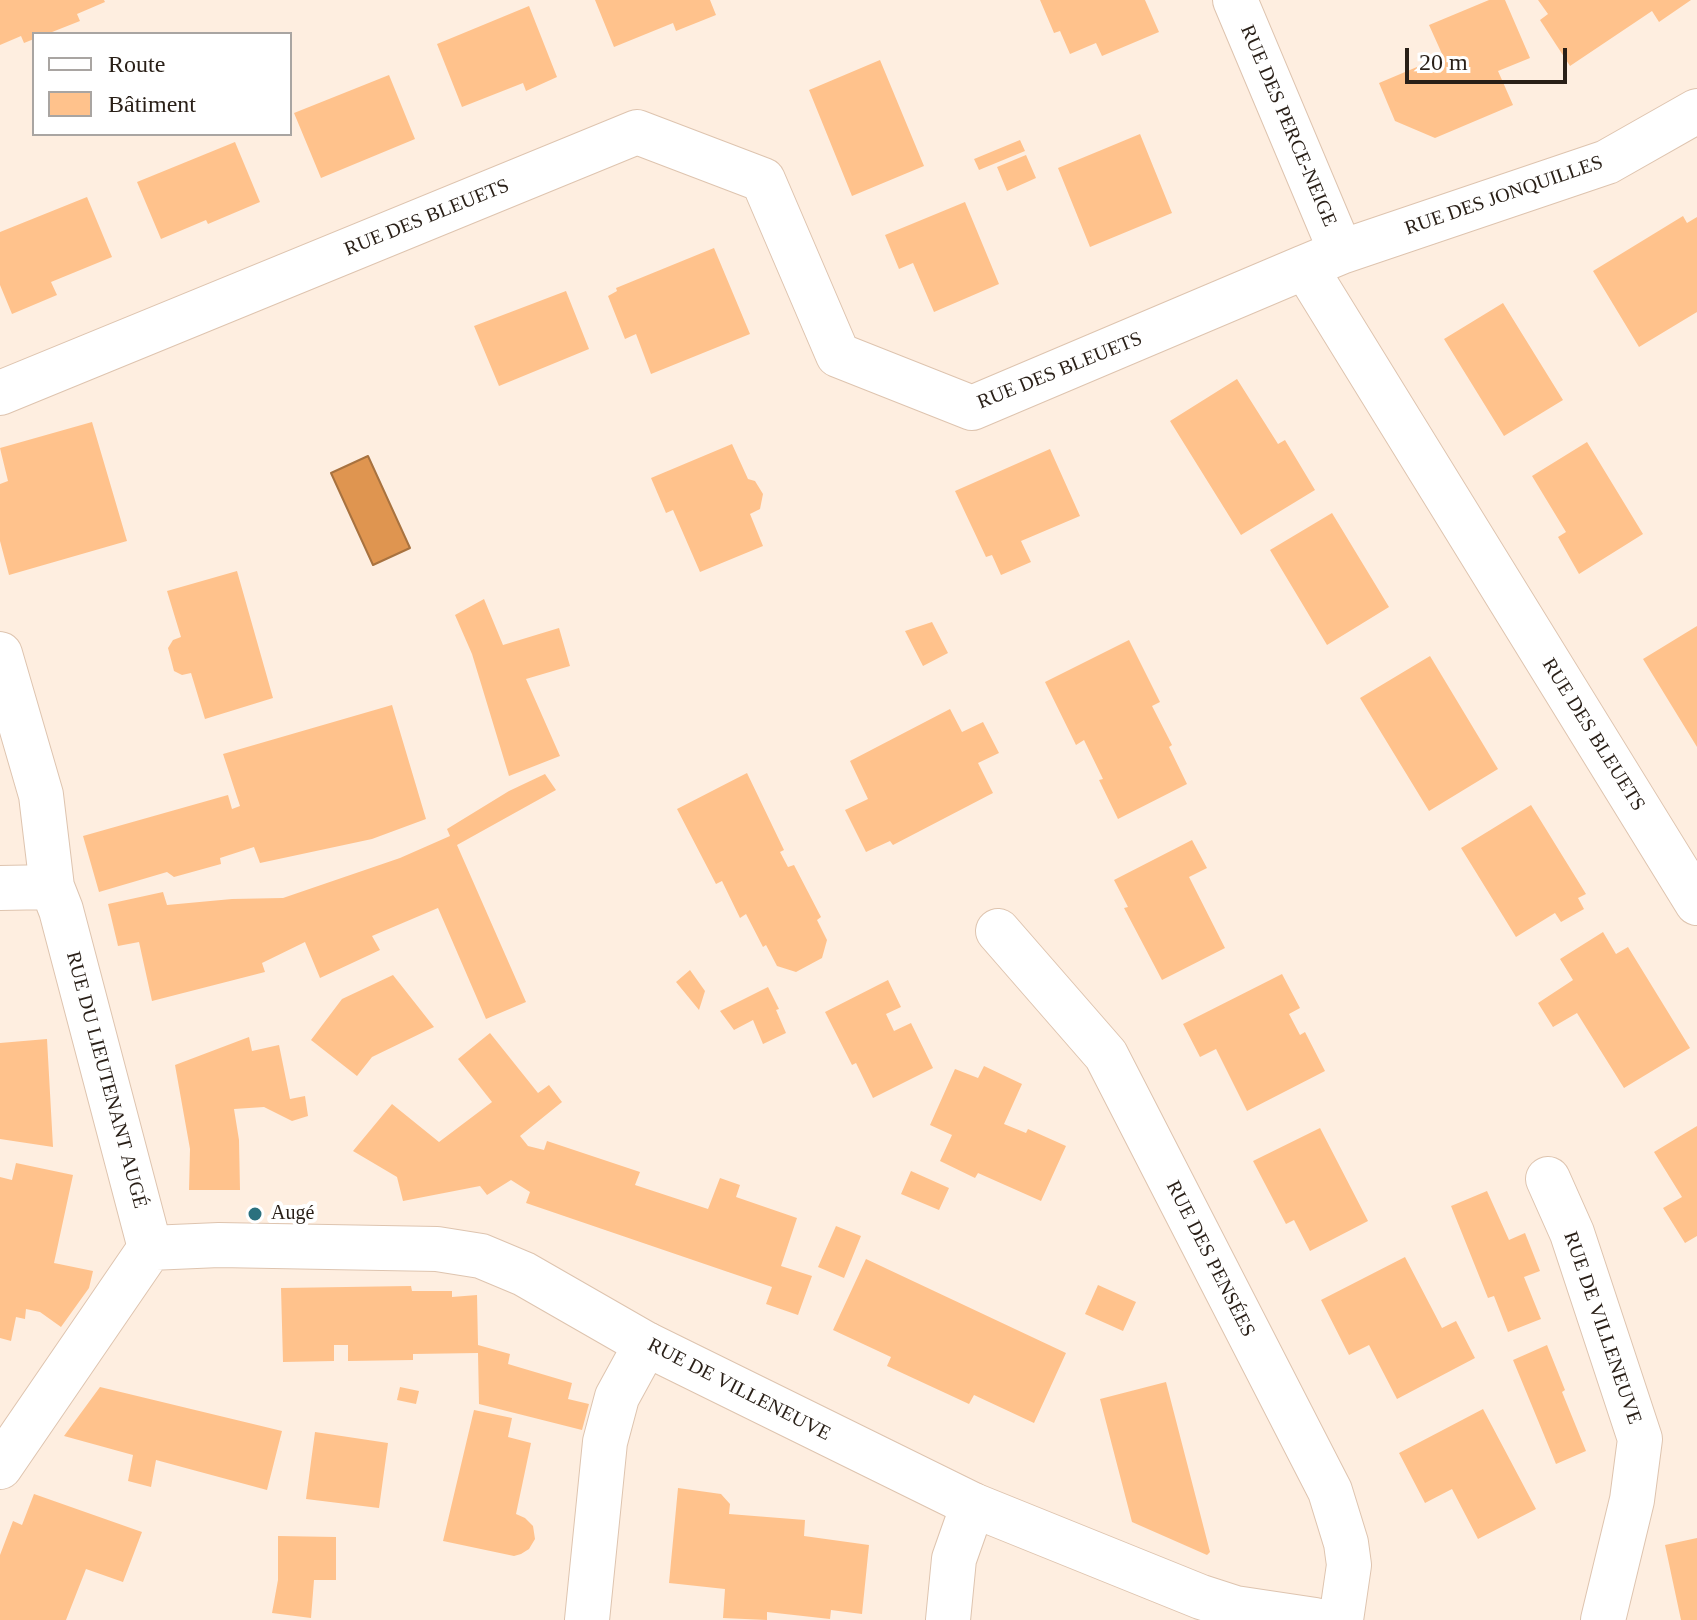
<!DOCTYPE html>
<meta charset="utf-8">
<style>
body{margin:0}
#map{position:relative;width:1697px;height:1620px;overflow:hidden;background:#feeee0;font-family:"Times New Roman",serif}
canvas{display:block}
.legend{position:absolute;left:32px;top:32px;width:260px;height:104px;box-sizing:border-box;background:#fff;border:2px solid #a9a5a2;margin:0;padding:10px 14px;list-style:none;font-size:24px;color:#291f17}
.legend li{display:flex;align-items:center;gap:16px;height:40px}
.legend b{width:40px;border:2px solid #a9a5a2}
.scale{position:absolute;left:1405px;top:48px;width:162px;height:36px;box-sizing:border-box;border:4px solid #291f17;border-top:0;padding-left:10px;font-size:24px;line-height:28px;white-space:nowrap;color:#291f17;-webkit-text-stroke:6px #fff;paint-order:stroke}
</style>
<div id="map">
<canvas width="1697" height="1620"></canvas>
<ul class="legend">
<li><b style="height:10px;background:#fff"></b>Route</li>
<li><b style="height:22px;background:#ffc28c"></b>Bâtiment</li>
</ul>
<div class="scale">20 m</div>
</div>
<script>
const context = document.querySelector('canvas').getContext('2d');
context.lineJoin = 'round';
function fillPath(path, color) { context.fillStyle = color; context.fill(path, 'evenodd'); }
const toPath = rows => new Path2D(rows.map(r => 'M' + r).join(''));
function stroke(path, color, width, dash) { context.strokeStyle = color; context.lineWidth = width; context.lineCap = dash ? 'butt' : 'round'; context.setLineDash(dash || []); context.stroke(path); }
function label(font, color, halo, rows, align = 'center') {
  context.font = font + ' "Times New Roman",serif'; context.lineWidth = 8; context.setLineDash([]); context.textBaseline = 'middle'; context.strokeStyle = halo; context.fillStyle = color; for (const [text, x, y, turn = 0] of rows) {
    context.save(); context.translate(x, y); context.rotate((+turn || 0) * Math.PI / 180); context.textAlign = isNaN(turn) ? turn : align; if (halo) context.strokeText(text, 0, 0); context.fillText(text, 0, 0); context.restore();
  }
}
const water = toPath([
 [368,456,410,548,373,565,331,473,368,456]
]);
fillPath(water, '#df9550');
stroke(water, '#a8723f', 2);
fillPath(toPath([
 [0,0,104,0,105,2,77,14,80,21,47,34,34,34,34,39,24,43,21,36,0,45],
 [595,0,710,0,716,15,676,31,673,23,614,47],
 [1040,0,1145,0,1159,32,1102,56,1096,43,1070,54,1060,31,1054,33],
 [1489,0,1505,0,1530,58,1498,71,1513,105,1435,138,1395,121,1379,83,1443,56,1429,25],
 [1538,0,1691,0,1659,22,1652,11,1570,66,1540,20,1548,14],
 [529,6,557,77,526,91,523,83,462,107,437,44],
 [880,60,924,166,852,196,809,90],
 [389,75,415,139,321,178,294,113],
 [1140,134,1172,213,1090,247,1058,168],
 [1020,140,1025,151,979,170,974,159],
 [235,142,260,202,208,224,206,220,161,239,137,182],
 [1026,155,1036,178,1007,191,997,167],
 [87,197,112,257,51,282,57,295,12,314,0,285,0,232],
 [965,202,999,284,934,312,913,263,899,269,885,235],
 [1683,216,1687,223,1697,217,1697,312,1639,347,1593,271],
 [714,248,750,334,651,374,636,334,625,339,608,296,617,291,616,288],
 [566,291,589,349,499,386,474,326],
 [1503,303,1563,400,1504,436,1444,339],
 [1237,379,1278,444,1285,440,1315,490,1241,535,1170,421],
 [92,422,127,541,9,575,0,541,0,484,8,481,0,448],
 [1587,442,1643,534,1579,574,1558,537,1566,532,1532,476],
 [732,444,748,479,755,481,763,494,760,509,750,514,763,546,700,572,673,510,666,513,651,478],
 [1050,449,1080,516,1021,541,1031,562,1001,575,992,555,986,557,955,491],
 [1332,513,1389,607,1327,645,1270,550],
 [237,571,273,698,205,719,191,673,182,675,174,671,168,648,173,640,181,637,167,591],
 [484,599,503,645,559,628,570,666,526,679,560,756,509,776,472,654,455,615],
 [932,622,948,653,923,666,905,631],
 [1697,626,1697,747,1643,659],
 [1129,640,1160,702,1152,706,1172,745,1169,747,1187,784,1118,819,1099,780,1103,779,1084,740,1076,745,1045,682],
 [1430,656,1498,769,1429,811,1360,698],
 [392,705,426,819,372,839,260,863,254,847,220,858,221,864,174,877,167,872,99,892,83,836,228,795,232,809,240,806,223,754],
 [950,709,962,732,983,722,999,753,978,763,993,793,893,845,890,841,866,852,845,810,868,799,850,761],
 [747,773,784,850,780,852,788,867,794,865,821,917,817,920,827,940,822,958,796,972,777,966,766,945,763,947,746,914,740,918,722,881,716,884,677,809],
 [545,774,556,790,457,845,526,1002,486,1019,438,908,372,936,380,950,320,978,305,942,262,963,265,972,152,1001,139,942,118,946,108,904,163,892,167,905,232,899,283,898,400,858,450,836,447,829,509,791],
 [1531,805,1586,894,1578,898,1584,909,1561,922,1555,913,1516,937,1461,848],
 [1192,840,1207,868,1189,877,1225,948,1162,980,1124,908,1128,907,1114,880],
 [1603,932,1616,954,1628,947,1690,1048,1624,1088,1577,1013,1553,1027,1538,1003,1573,980,1560,959],
 [690,970,705,991,699,1010,676,982],
 [1282,974,1300,1008,1289,1014,1300,1035,1305,1032,1325,1071,1247,1111,1216,1049,1200,1057,1183,1024],
 [393,975,434,1027,372,1057,357,1076,311,1040,342,999],
 [888,980,901,1007,886,1014,894,1031,911,1023,933,1068,873,1098,856,1063,852,1065,825,1012],
 [768,987,779,1009,776,1010,786,1033,763,1044,753,1020,734,1030,720,1011],
 [490,1033,538,1093,549,1085,562,1102,520,1136,528,1146,544,1150,547,1141,640,1172,635,1185,708,1209,720,1178,740,1185,736,1197,797,1218,781,1266,812,1276,798,1315,766,1304,772,1287,526,1203,530,1192,511,1180,487,1195,480,1186,403,1201,397,1177,353,1151,392,1104,439,1142,492,1102,458,1059],
 [249,1037,252,1051,279,1045,290,1099,305,1096,308,1116,292,1121,264,1107,234,1109,239,1140,240,1190,189,1190,190,1149,175,1065],
 [47,1039,53,1147,0,1139,0,1043],
 [984,1066,1022,1084,1004,1124,1026,1133,1028,1129,1066,1146,1041,1201,978,1173,975,1178,940,1161,952,1135,930,1125,955,1069,978,1078],
 [1697,1126,1697,1236,1685,1243,1663,1208,1682,1197,1654,1152],
 [1320,1128,1368,1221,1310,1251,1294,1220,1286,1224,1253,1161],
 [16,1163,73,1175,54,1263,93,1271,89,1288,61,1327,40,1312,26,1309,25,1319,16,1317,11,1341,0,1338,0,1177,12,1180],
 [911,1171,949,1188,939,1210,901,1194],
 [1487,1191,1509,1240,1525,1233,1540,1271,1524,1277,1541,1319,1508,1332,1494,1296,1488,1298,1451,1206],
 [836,1226,861,1236,844,1278,818,1267],
 [1405,1257,1442,1328,1456,1321,1475,1358,1397,1399,1369,1345,1349,1355,1321,1300],
 [866,1259,1066,1353,1034,1423,974,1395,969,1404,887,1366,891,1357,833,1330],
 [1098,1285,1136,1302,1123,1331,1085,1314],
 [411,1286,412,1291,452,1291,452,1297,477,1295,478,1345,510,1354,508,1364,572,1383,568,1399,589,1404,582,1430,479,1404,478,1353,413,1354,413,1360,348,1361,348,1345,334,1345,334,1361,283,1362,281,1288],
 [1547,1345,1565,1390,1562,1392,1586,1451,1556,1464,1513,1360],
 [1166,1382,1210,1552,1207,1555,1132,1522,1100,1399],
 [100,1387,282,1431,267,1490,156,1460,151,1487,128,1481,133,1455,64,1436],
 [400,1387,419,1391,416,1404,397,1400],
 [1483,1409,1536,1509,1478,1539,1452,1489,1425,1503,1399,1453],
 [474,1410,512,1418,508,1437,531,1443,516,1514,525,1518,533,1526,535,1539,529,1549,521,1554,514,1556,443,1541],
 [315,1432,388,1443,379,1508,306,1499],
 [678,1488,721,1494,730,1504,729,1514,805,1520,804,1536,869,1545,862,1614,831,1610,830,1619,767,1612,767,1620,723,1618,725,1589,669,1583],
 [34,1494,142,1532,123,1582,86,1569,66,1620,0,1620,0,1555,13,1521,22,1525],
 [278,1536,336,1537,336,1580,314,1580,311,1618,272,1613,278,1580],
 [1697,1538,1697,1620,1681,1620,1665,1545]
]), '#ffc28c');
const street = toPath([
 [1235,0,1341,252],
 [1305,267,1341,252,1607,162,1697,111],
 [0,393,637,132,763,180,838,355,972,408,1305,267,1697,903],
 [0,654,41,795,52,887,61,910,150,1248],
 [0,888,52,887],
 [998,931,1106,1055,1330,1491,1346,1543,1349,1565,1341,1620],
 [1548,1179,1572,1233,1640,1439,1632,1500,1603,1620],
 [587,1620,605,1442,617,1397,646,1344],
 [948,1620,954,1559,973,1505]
]);
const secondary = toPath([
 [0,1467,150,1248,219,1245,437,1249,481,1256,524,1274,646,1344,973,1505,1201,1597,1235,1608,1315,1620]
]);
stroke(street, '#dec4af', 46);
stroke(secondary, '#dec4af', 46);
stroke(street, '#fff', 44);
stroke(secondary, '#fff', 44);
for (const [x, y, r, color] of [
 [255,1214,8,"#2b717e"]
]) { const dot = new Path2D(); dot.arc(x, y, r, 0, 2 * Math.PI); context.fillStyle = color; context.fill(dot); stroke(dot, '#fff', 3); }
label('20px', '#291f17', '#fff', [
 ["RUE DES PERCE-NEIGE",1288,126,67],
 ["RUE DES JONQUILLES",1504,196,-19],
 ["RUE DES BLEUETS",427,218,-22],
 ["RUE DES BLEUETS",1060,371,-22],
 ["RUE DES BLEUETS",1593,735,58],
 ["RUE DU LIEUTENANT AUGÉ",106,1080,75],
 ["RUE DES PENSÉES",1210,1259,63],
 ["RUE DE VILLENEUVE",1602,1328,71],
 ["RUE DE VILLENEUVE",739,1390,27]
]);
label('20px', '#291f17', '#fff', [
 ["Augé",271,1214]
], 'left');
</script>
